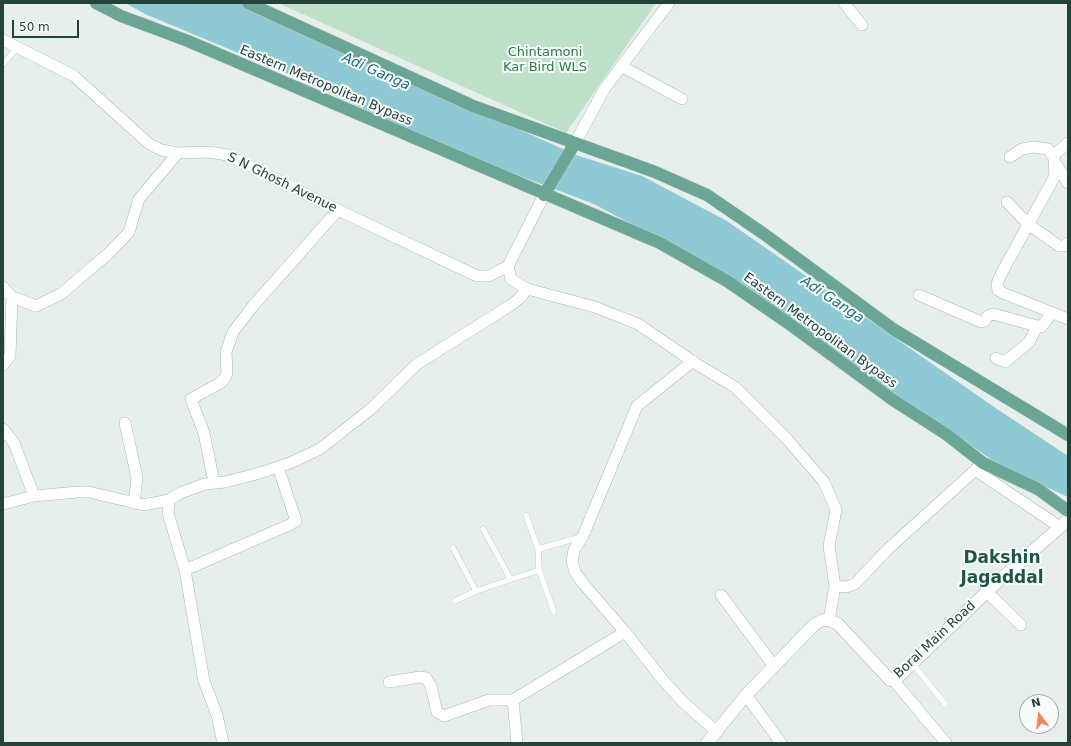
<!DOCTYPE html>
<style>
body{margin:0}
#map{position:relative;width:1071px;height:746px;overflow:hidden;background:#e6efeb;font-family:"DejaVu Sans",sans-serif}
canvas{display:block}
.frame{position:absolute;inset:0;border:4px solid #24423a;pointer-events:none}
.north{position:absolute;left:1019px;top:694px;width:40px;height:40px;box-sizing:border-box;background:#f7fbf9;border:1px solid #a3b1ad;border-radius:50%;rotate:345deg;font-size:11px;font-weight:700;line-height:16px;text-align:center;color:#24423a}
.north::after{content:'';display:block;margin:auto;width:14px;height:18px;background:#f4845f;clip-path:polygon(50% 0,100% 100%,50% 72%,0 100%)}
.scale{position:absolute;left:12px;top:20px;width:67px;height:18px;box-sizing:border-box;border:2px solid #24423a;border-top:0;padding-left:5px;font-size:12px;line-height:14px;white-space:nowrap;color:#24423a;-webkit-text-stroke:3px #f7fbf9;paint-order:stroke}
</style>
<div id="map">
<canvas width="1071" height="746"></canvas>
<div class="frame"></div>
<div class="north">N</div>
<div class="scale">50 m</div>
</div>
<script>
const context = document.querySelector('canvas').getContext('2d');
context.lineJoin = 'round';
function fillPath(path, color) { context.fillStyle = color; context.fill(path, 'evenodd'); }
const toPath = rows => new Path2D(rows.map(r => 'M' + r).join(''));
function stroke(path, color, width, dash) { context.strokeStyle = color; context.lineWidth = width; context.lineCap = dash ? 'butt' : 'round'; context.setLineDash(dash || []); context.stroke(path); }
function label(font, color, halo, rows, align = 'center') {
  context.font = font + ' "DejaVu Sans",sans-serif'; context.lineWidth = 4; context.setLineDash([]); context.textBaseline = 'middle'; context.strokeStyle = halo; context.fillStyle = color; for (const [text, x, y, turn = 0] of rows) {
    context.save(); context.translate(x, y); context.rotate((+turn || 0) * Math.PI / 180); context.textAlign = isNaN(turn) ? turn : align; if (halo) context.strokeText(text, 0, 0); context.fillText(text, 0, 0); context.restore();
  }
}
fillPath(toPath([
 [278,3,656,3,566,133]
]), '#bfe0c8');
fillPath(toPath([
 [125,3,240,3,576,155,642,176,727,221,997,409,1068,456,1068,497,1001,466,888,389,744,285,594,204,459,153,291,75,145,14]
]), '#8ec9d4');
const lane = toPath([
 [3,64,18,47],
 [526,515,538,549],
 [483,529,510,578],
 [453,548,476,591,539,570],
 [455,601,476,591],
 [554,612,539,570,538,549,581,537],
 [913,664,945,704]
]);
const street = toPath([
 [844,3,862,25],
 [3,40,74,76,148,143,161,150,178,153,208,152,228,155,338,210,477,276,489,276,508,266],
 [621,66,682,99],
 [575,143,605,88,669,3],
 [1068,143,1056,153,1054,158,1055,176,1001,274,997,284,998,290,1003,293,1068,319],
 [1010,157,1022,149,1033,147,1048,149,1054,158],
 [1056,164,1068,183],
 [544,195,508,266,511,279,527,289,595,307,638,324,698,365,735,387,787,439,824,482,836,510,829,546,835,586,829,620],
 [1007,202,1028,224,1059,246,1064,246,1068,243],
 [3,287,12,297,36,306,61,294,109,253,129,232,139,199,178,153],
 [919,295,981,322,985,321,988,316,993,314,1041,327,1052,313],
 [996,358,1005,362,1029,342,1037,327],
 [693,361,637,406,583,536,574,550,572,561,575,572,582,582,625,632,663,680,683,702,716,731],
 [3,365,10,356,12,297],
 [125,423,137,478,134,503],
 [3,429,14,443,34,496],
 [975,470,1060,527],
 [214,482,204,433,191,399,220,383,225,378,227,373,226,352,233,332,253,306,338,210],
 [3,504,34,496,78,492,89,492,144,505,169,500],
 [185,570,289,525,296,521,278,467],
 [835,586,846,587,855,584,887,550,983,463],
 [987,592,1021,625],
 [721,595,774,666],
 [894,681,946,743],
 [389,682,420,677,426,678,431,686,437,712,444,716,489,700,513,700,625,632],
 [746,695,781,743],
 [513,700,517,743],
 [223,743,217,715,204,681,185,570,168,513,169,500,180,493,205,484,225,482,260,473,290,463,320,449,372,408,417,364,511,305,520,298,527,289]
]);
const secondary = toPath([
 [707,743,746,695,815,624,823,620,829,620,838,624,890,680,896,679,994,585,1068,520]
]);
const primary = toPath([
 [96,3,121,16,188,41,660,243,727,281,788,323,893,400,946,434,983,463,1038,489,1068,511],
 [248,3,473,106,655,172,707,195,764,234,893,329,1068,435],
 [544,195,575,143]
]);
stroke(lane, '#a8b8b2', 6);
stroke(street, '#a8b8b2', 12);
stroke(secondary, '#a4bbb3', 13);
stroke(primary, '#c2cac8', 13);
stroke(lane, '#fff', 5.5);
stroke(street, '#fff', 11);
stroke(secondary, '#fff', 12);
stroke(primary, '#6aa596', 12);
label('13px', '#2d7a4b', '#f7fbf9', [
 ["Chintamoni",545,53],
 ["Kar Bird WLS",545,68]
]);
label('13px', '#24423a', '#f7fbf9', [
 ["Eastern Metropolitan Bypass",326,86,23],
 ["S N Ghosh Avenue",282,183,26],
 ["Eastern Metropolitan Bypass",820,331,36],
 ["Boral Main Road",935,640,-43]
]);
label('italic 14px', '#1c6f80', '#f7fbf9', [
 ["Adi Ganga",376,72,24],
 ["Adi Ganga",832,300,34]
]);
label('bold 17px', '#1f5548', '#f7fbf9', [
 ["Dakshin",1002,559],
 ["Jagaddal",1002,579]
]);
</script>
